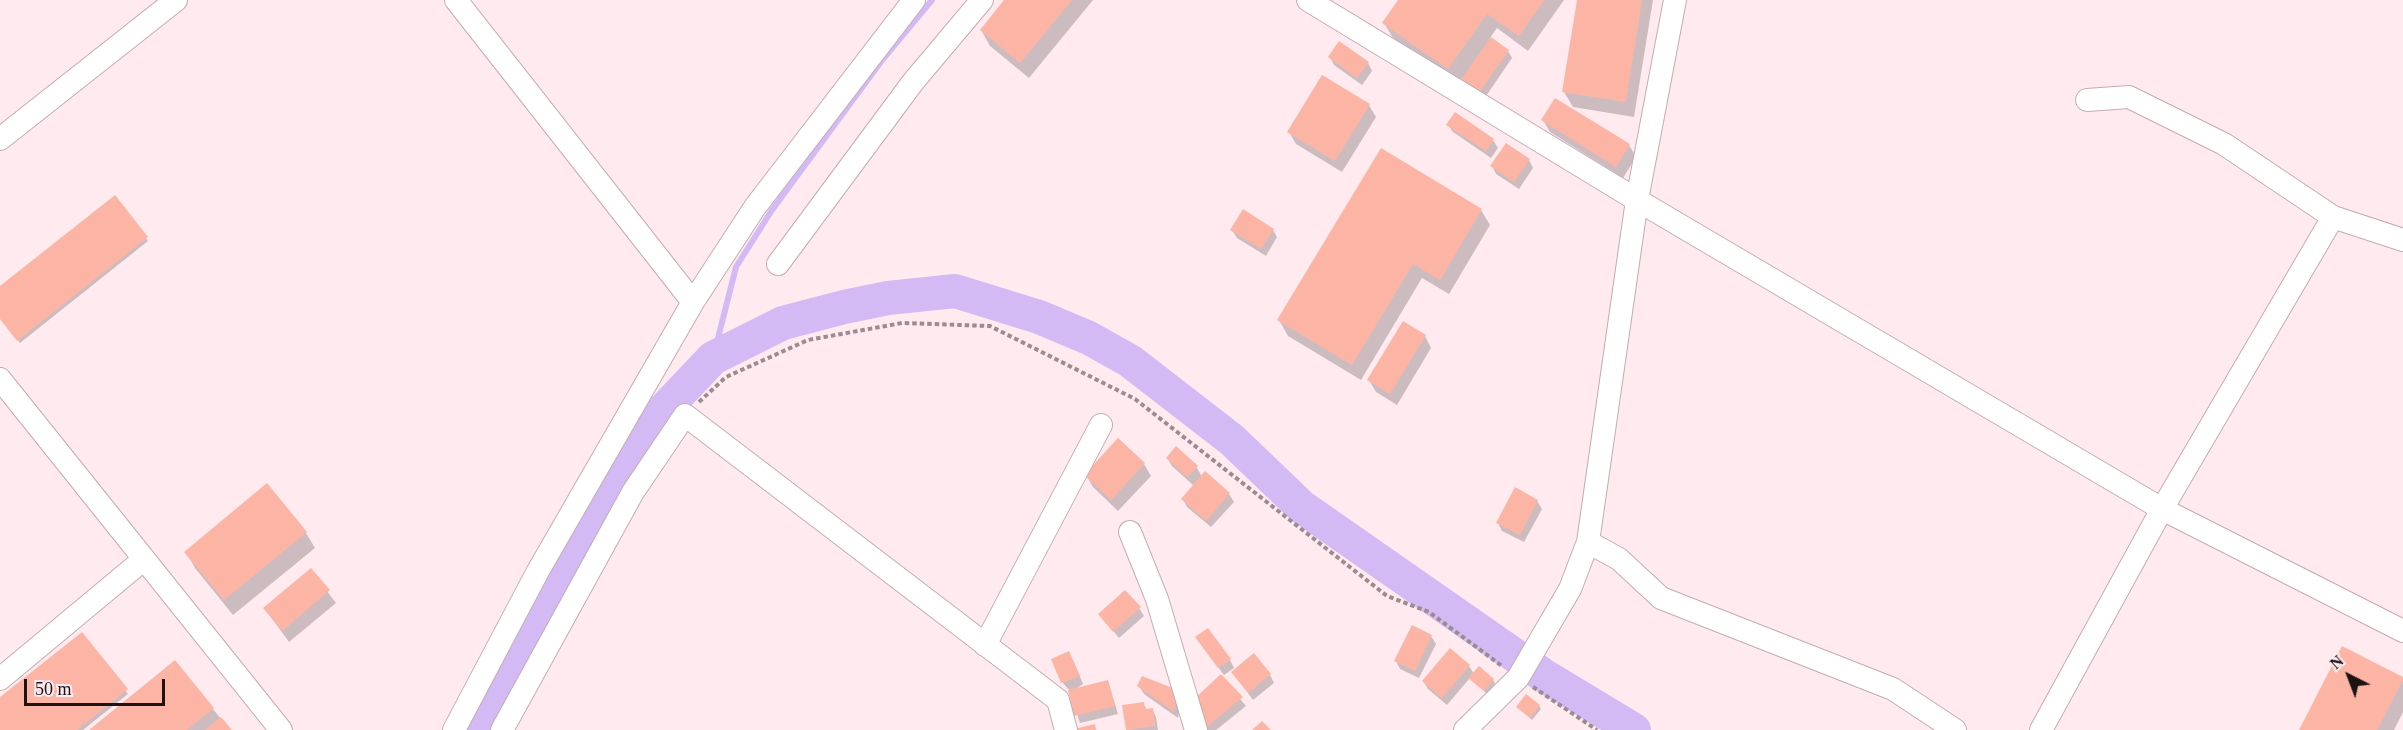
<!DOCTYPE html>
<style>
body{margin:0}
#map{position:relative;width:2403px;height:730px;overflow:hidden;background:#ffebef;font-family:"Times New Roman",serif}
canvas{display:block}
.north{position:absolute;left:2319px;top:646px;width:60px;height:60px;-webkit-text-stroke:4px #ffebef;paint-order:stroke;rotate:318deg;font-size:16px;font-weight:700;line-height:24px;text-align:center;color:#1c1315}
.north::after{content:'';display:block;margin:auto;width:21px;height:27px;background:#1c1315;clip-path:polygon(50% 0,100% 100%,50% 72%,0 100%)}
.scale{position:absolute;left:24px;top:679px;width:141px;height:27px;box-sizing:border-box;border:3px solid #1c1315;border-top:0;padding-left:8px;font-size:18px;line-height:21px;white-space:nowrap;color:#1c1315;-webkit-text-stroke:4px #ffebef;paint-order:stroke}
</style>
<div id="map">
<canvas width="2403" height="730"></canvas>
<div class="north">N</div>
<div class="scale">50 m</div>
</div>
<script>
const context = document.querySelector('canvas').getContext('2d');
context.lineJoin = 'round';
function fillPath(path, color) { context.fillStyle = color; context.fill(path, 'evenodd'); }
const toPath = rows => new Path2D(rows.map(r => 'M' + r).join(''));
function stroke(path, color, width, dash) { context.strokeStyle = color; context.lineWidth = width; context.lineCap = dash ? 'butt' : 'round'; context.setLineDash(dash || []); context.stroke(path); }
fillPath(toPath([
 [1006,0,1093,0,1029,78,990,46,981,30],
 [1400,0,1564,0,1528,51,1497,28,1490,38,1508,51,1512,58,1484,99,1467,88,1461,78,1457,84,1393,38,1384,23],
 [1578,0,1653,0,1634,117,1573,107,1564,92],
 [1330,57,1368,63,1372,71,1362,85,1334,65],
 [1369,105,1376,117,1342,172,1296,144,1289,132],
 [1543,120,1629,145,1636,157,1623,178,1550,132],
 [1448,125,1493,140,1498,148,1491,158,1453,132],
 [1529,160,1533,168,1519,189,1496,174,1492,166],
 [1481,210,1490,225,1449,294,1422,278,1361,380,1288,336,1279,320],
 [1232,230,1273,230,1277,237,1266,256,1237,238],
 [146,238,148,241,20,343,0,318,0,288],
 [1425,336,1431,348,1397,405,1376,392,1369,380],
 [1167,458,1196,466,1202,477,1229,494,1234,502,1211,527,1187,507,1183,499,1194,486,1172,466],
 [1144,464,1151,476,1118,511,1093,487,1086,475],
 [267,486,306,533,315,548,233,615,195,568,186,552],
 [1537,501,1542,509,1524,542,1502,531,1498,523],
 [311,570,336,603,289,642,265,609],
 [1139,608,1144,616,1119,638,1100,614],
 [81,634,128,694,83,730,0,730,0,699],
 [1431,636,1436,644,1419,678,1400,669,1396,661],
 [1202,645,1230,660,1234,668,1224,675],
 [1053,659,1073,660,1083,684,1074,690,1108,681,1118,714,1080,723,1069,690,1063,683],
 [1469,666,1474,674,1479,668,1493,680,1495,683,1487,694,1470,678,1447,705,1428,689,1423,681],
 [1233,672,1270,675,1274,683,1253,700],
 [1221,676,1246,706,1216,730,1207,730,1195,701],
 [2403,678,2403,712,2394,730,2300,730],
 [1139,686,1181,699,1178,718,1144,694],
 [1143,703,1147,710,1152,709,1156,717,1158,730,1127,730,1124,706],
 [1539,706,1541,709,1532,720,1518,707],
 [213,709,230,730,92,730]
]), '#0003');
stroke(toPath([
 [713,358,736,267,772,210,883,59,932,0]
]), '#d3baf5', 6);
stroke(toPath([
 [477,730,576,538,636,439,713,358,783,323,844,307,888,298,955,291,1039,317,1089,338,1130,361,1232,440,1302,507,1543,675,1634,730]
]), '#d3baf5', 34);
fillPath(toPath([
 [1004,0,1072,0,1020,63,980,30],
 [1398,0,1544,0,1519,36,1487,14,1448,69,1382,23],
 [1577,0,1642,0,1626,102,1562,92],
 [1491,37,1509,50,1479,93,1461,80],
 [1339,41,1369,62,1357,78,1328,57],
 [1322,75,1370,104,1335,161,1287,132],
 [1555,98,1630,144,1616,167,1541,120],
 [1455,112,1494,139,1486,151,1446,125],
 [1506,143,1530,159,1514,182,1490,166],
 [1381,148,1482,209,1440,280,1413,264,1352,365,1277,320],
 [115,195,148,237,17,341,0,319,0,286],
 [1243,209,1274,229,1261,249,1230,230],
 [1403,321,1426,335,1390,394,1367,380],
 [1118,438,1145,463,1111,500,1084,475],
 [1176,446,1198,466,1187,477,1166,458],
 [1205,471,1230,493,1206,521,1181,499],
 [267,483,307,532,224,600,184,552],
 [1515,487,1538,500,1520,535,1496,523],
 [311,568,330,590,282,631,263,608],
 [1125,590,1141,607,1113,632,1098,614],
 [1412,625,1432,635,1415,671,1394,661],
 [1208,628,1231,659,1218,668,1195,637],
 [82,632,128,689,77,730,0,730,0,697],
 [2342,646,2403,677,2403,680,2377,730,2299,730],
 [1450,648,1470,665,1442,698,1422,681],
 [1069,651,1080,676,1061,683,1051,659],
 [1254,653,1271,674,1248,693,1231,672],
 [175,660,214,708,187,730,89,730],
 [1479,666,1494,679,1484,691,1468,678],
 [1221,674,1243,697,1204,729,1193,700],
 [1142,676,1178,690,1174,712,1137,686],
 [1108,680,1115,706,1074,716,1068,690],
 [1526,694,1540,705,1530,718,1516,707],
 [1144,702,1145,709,1153,708,1155,726,1126,730,1122,705],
 [221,717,232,730,205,730],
 [1262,721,1271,730,1252,730],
 [1095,724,1096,730,1078,730,1078,728]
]), '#fcb5a5');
const minor = toPath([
 [456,0,693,302],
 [1308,0,1637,200,2162,509,2403,631],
 [2087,100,2129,97,2224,144,2333,217,2403,240],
 [0,139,176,0],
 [778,264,913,82,982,0],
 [0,379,281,730],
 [1130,532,1157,599,1196,730],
 [1588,542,1619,559,1661,598,1893,689,1955,730],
 [985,645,1101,425],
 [0,679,143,560],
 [454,730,538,571,693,302,755,207,914,0],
 [502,730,633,492,685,415,1058,700,1066,730],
 [1465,730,1518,678,1570,589,1588,542,1637,200,1675,0],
 [2041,730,2162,509,2333,217]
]);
stroke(minor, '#c3acb1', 24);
stroke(toPath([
 [699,402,726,377,808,340,902,323,990,326,1135,399,1387,596,1429,612,1502,666],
 [1533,687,1597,730]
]), '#9b8c8f', 4, [4.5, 3]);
stroke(minor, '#fff', 22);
</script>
